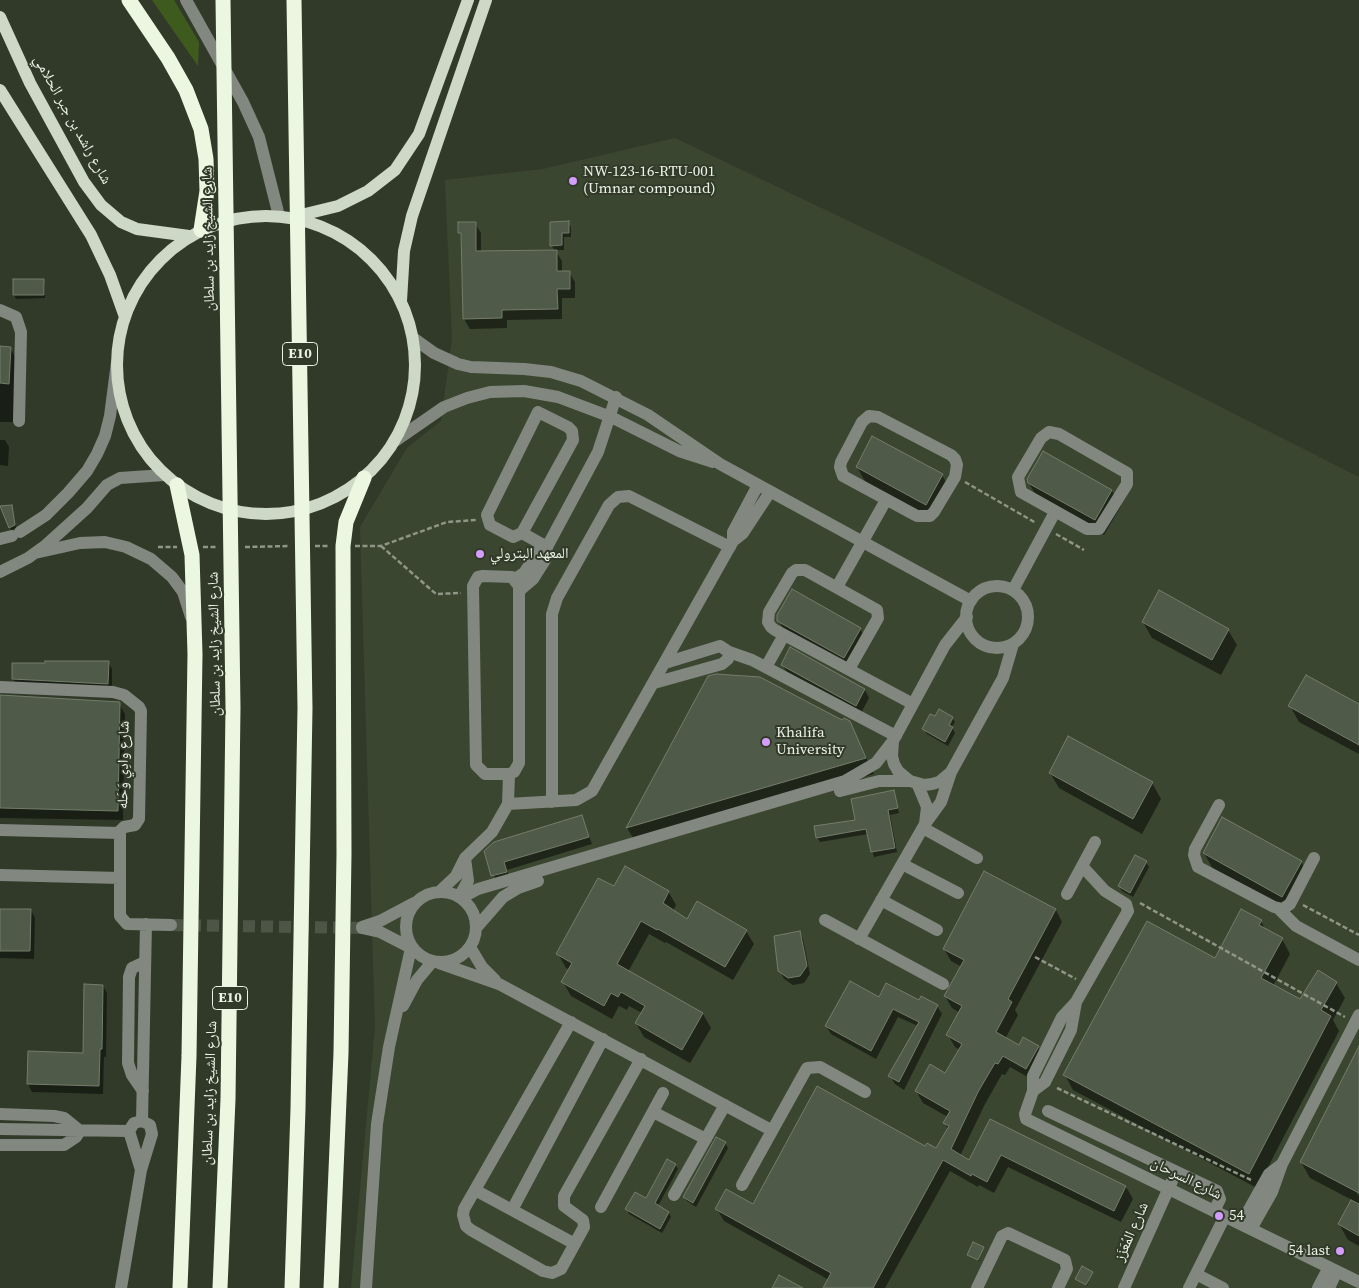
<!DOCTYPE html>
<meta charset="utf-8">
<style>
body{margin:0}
canvas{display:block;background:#313a29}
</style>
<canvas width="1359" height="1288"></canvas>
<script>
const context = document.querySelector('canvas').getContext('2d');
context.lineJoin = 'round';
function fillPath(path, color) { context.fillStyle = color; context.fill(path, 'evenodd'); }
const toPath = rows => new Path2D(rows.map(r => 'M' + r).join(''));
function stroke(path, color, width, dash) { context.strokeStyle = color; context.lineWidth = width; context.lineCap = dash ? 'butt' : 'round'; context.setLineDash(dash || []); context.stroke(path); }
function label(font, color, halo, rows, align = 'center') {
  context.font = font + ' "Source Serif 4","Noto Naskh Arabic",serif'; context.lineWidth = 4; context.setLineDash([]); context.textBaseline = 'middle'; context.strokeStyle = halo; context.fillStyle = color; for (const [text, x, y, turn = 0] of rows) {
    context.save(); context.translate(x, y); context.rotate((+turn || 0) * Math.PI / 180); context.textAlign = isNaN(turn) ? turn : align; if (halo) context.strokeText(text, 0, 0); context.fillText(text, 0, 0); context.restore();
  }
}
fillPath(toPath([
 [675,138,926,258,1359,477,1359,1288,351,1288,375,1027,360,527,407,448,441,421,452,339,445,180,543,169]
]), '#3a462f');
fillPath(toPath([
 [152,0,174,0,199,42,198,66]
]), '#3e5a1c');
fillPath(toPath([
 [460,223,475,223,481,233,481,252,555,251,551,245,568,223,571,227,571,237,564,237,564,250,555,250,562,261,562,272,569,272,575,282,575,298,562,298,562,319,507,320,507,328,470,329,464,319,463,239,460,233],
 [43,281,45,285,45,298,16,299,14,295],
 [0,348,10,348,16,358,13,422,0,422],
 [0,440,5,440,9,447,8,466,0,465],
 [1043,453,1112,491,1121,506,1104,535,1038,499,1029,483],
 [857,467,942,475,951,491,935,520,866,483],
 [1,507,12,508,16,528,11,530],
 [779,621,860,629,869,644,853,673,788,637],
 [1143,622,1228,630,1237,645,1221,675,1152,638],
 [791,649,865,690,869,698,861,713,787,672,782,665],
 [108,662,112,669,112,690,17,686,13,679],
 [709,678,843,722,849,722,874,774,636,843,627,828],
 [0,696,119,704,125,714,123,820,0,818],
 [1290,706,1359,706,1359,754,1299,722],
 [935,718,952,718,947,731,953,719,955,722,952,727,955,733,948,746,927,734,924,729],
 [1050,773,1152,783,1161,799,1142,834,1059,788],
 [894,792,899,813,890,815,897,852,874,857,868,834,820,842,817,837,856,821],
 [582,817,592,844,507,870,510,879,497,883,485,851],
 [1204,853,1301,862,1310,877,1291,912,1213,869],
 [1146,862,1149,867,1133,897,1122,891,1119,886],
 [985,872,1056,910,1062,922,1015,1010,1018,1015,1005,1039,1019,1047,1038,1047,1045,1059,1033,1080,1010,1067,1005,1075,1002,1074,985,1104,960,1156,970,1162,991,1121,1126,1187,1133,1199,1121,1222,1008,1167,994,1193,979,1185,978,1187,950,1171,885,1288,824,1288,829,1280,724,1221,717,1209,753,1205,926,1148,936,1149,948,1130,945,1123,948,1117,923,1103,916,1091,946,1075,960,1050,955,1047,948,1035,960,1013,952,1008,945,996,962,967,951,961,944,949],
 [614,888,668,891,676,905,673,911,688,920,746,931,754,944,733,980,666,942,665,943,649,934,628,972,703,1014,711,1028,690,1063,644,1037,636,1023,642,1013,629,1006,627,1010,619,1006,612,1019,571,996,563,982,570,970,566,968,558,954],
 [0,910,31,910,35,918,34,959,0,958],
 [1261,921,1266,931,1282,939,1290,954,1273,986,1301,1001,1336,983,1345,998,1333,1020,1339,1031,1257,1188,1073,1090,1065,1075,1216,960],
 [799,932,803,939,810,974,804,983,793,985,784,979,780,971],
 [103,986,107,993,106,1057,104,1057,103,1094,32,1092,28,1084,84,1054],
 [880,999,937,1006,942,1014,904,1090,895,1084,890,1076,918,1026,898,1017,876,1059,831,1034,826,1026],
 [1359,1049,1359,1192,1354,1188,1359,1197,1359,1246,1348,1240,1339,1224,1352,1200,1310,1178,1301,1162],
 [725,1143,728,1148,696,1207,687,1201,684,1197],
 [675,1164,678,1169,658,1206,669,1213,671,1217,662,1233,629,1214,627,1209,646,1200],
 [983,1248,979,1261,968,1255],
 [1092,1273,1087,1286,1077,1279]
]), '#0007');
const building = toPath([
 [569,221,569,233,562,233,562,245,550,246,550,222,569,221],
 [458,222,476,222,476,251,557,250,557,271,570,271,570,289,557,289,558,309,502,310,502,318,463,319,461,233,458,233,458,222],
 [13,279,44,279,44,295,13,295,13,279],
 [0,346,11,347,9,384,0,383,0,346],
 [872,436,943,474,926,505,856,467,872,436],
 [1043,451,1112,490,1095,520,1028,483,1027,479,1043,451],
 [12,505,15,525,9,528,0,506,12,505],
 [792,589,861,628,844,658,777,621,777,615,792,589],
 [1159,590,1229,629,1212,660,1142,622,1159,590],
 [790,647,865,689,856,706,781,665,790,647],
 [45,661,109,661,108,684,12,679,12,663,45,663,45,661],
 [716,674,760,677,842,720,844,718,850,721,866,758,626,828,708,676,716,674],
 [1306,675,1359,704,1359,745,1288,706,1306,675],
 [0,695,120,702,118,811,0,808,0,695],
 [939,709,953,717,949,725,953,727,945,742,922,729,930,714,935,716,939,709],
 [1068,736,1153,782,1133,819,1049,773,1068,736],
 [894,790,898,808,888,810,895,848,871,852,866,829,816,838,814,826,855,820,851,799,894,790],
 [582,815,589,837,504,862,507,872,491,876,484,851,494,842,582,815],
 [1222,817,1302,861,1282,897,1203,853,1222,817],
 [1135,855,1147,861,1130,893,1118,886,1135,855],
 [625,866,669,891,663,903,687,919,697,901,747,930,725,967,658,929,657,930,641,921,617,964,703,1013,682,1050,635,1023,645,1006,621,992,618,997,611,993,604,1006,561,982,572,963,556,954,598,878,614,886,625,866],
 [984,871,1056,909,1008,999,1012,1002,996,1032,1019,1045,1023,1037,1039,1046,1026,1069,1003,1056,998,1064,995,1063,978,1092,951,1149,969,1160,990,1119,1126,1186,1114,1211,1001,1155,987,1182,972,1174,971,1176,943,1160,873,1288,823,1288,831,1273,715,1209,726,1189,753,1204,817,1086,925,1146,927,1143,936,1148,949,1126,943,1123,950,1111,915,1091,930,1064,945,1073,962,1044,946,1035,962,1006,944,996,964,960,943,949,984,871],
 [0,909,31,909,30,951,0,951,0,909],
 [1241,909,1262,920,1259,925,1283,938,1261,978,1300,999,1318,970,1337,982,1321,1010,1331,1016,1249,1174,1063,1075,1147,921,1215,958,1241,909],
 [800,931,807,966,800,976,788,978,778,971,774,936,800,931],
 [850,981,879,997,886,983,919,1000,921,996,938,1005,899,1082,888,1076,919,1022,893,1009,871,1051,825,1026,850,981],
 [84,984,103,985,102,1049,100,1049,99,1086,27,1084,28,1051,83,1053,84,984],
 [1359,1046,1359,1193,1300,1162,1359,1046],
 [716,1137,726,1142,693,1203,683,1197,716,1137],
 [667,1159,676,1164,655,1203,669,1212,660,1229,625,1209,635,1192,646,1198,667,1159],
 [1351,1200,1359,1204,1359,1236,1338,1224,1351,1200],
 [973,1242,984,1247,978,1260,967,1255,973,1242],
 [1082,1266,1093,1272,1086,1285,1075,1279,1082,1266],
 [779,1275,803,1288,772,1288,779,1275]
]);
fillPath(building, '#505a48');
stroke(building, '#737d6a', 1);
stroke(toPath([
 [171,925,362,928]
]), '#4d5646', 12, [12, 6]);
stroke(toPath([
 [965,482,1036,523],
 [1056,534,1084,550],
 [315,546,330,546],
 [355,546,381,546,447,522,476,520],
 [381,546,436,594,461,593],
 [158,547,177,547],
 [203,547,217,547],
 [245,547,290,546],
 [1140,903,1345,1017],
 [1303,905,1359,935],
 [1035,957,1076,979],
 [1057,1088,1251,1180]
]), '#8e9688', 2.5, [5, 2.5]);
stroke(toPath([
 [186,0,243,102,259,137,279,216],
 [0,310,16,317,21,332,19,421],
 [413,338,434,353,458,364,471,367,524,369,551,372,581,381,648,415,720,464,971,601],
 [538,412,568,427,572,431,573,440,522,533,513,537,490,525,487,515,538,412],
 [869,416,878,417,951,455,955,459,957,465,955,477,934,512,930,516,917,516,843,476,840,467,841,462,862,422,869,416],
 [1049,432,1059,434,1127,473,1127,484,1099,529,1087,529,1021,492,1018,477,1041,438,1049,432],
 [395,441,444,407,467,398,490,392,524,391,558,397,611,417,679,451,713,462],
 [20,532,46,515,68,493,87,471,97,454,105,436,110,416,117,362],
 [522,533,547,547],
 [0,539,12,536],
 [733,541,743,533,770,492],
 [35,553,80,543,105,542,126,547,151,559,172,577,183,592,191,617],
 [0,572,28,558,46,545,87,508,107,485,120,478,164,475],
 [483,576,512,577,519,586,519,763,514,772,509,774,485,774,476,765,473,586,478,577,483,576],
 [515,579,524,573,538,552,547,547],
 '966 617a31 31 0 1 1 62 0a31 31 0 1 1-62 0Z',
 [837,587,886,500],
 [1013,590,1055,512],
 [519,591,533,579,545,560,547,547,598,452,616,397],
 [967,617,945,645,893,741,892,756,894,764,898,771,910,781,924,785,932,784,939,782,951,772,1003,678,1013,644],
 [729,652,752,660,896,736],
 [766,667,784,635],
 [849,669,878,618,877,610,805,570,796,570,792,573,769,612,768,622,771,627,775,630,913,704],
 [654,683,722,664,728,659,729,652,720,646,665,663],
 [0,687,113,692,124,695,139,707,141,711,139,819,135,825,124,827,120,831,120,916,127,924,171,925],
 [917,783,927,807,925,824],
 [840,791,879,781,910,781],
 [552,802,552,614,557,598,609,505,618,497,629,496,730,547],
 [508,804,509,774],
 [1219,805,1195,849,1194,855,1198,867,1274,907,1283,909,1290,904,1314,858],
 [923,828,977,858],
 [0,830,120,833],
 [902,864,958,893],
 [1082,866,1105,891,1126,904,1128,911,1076,1002,1062,1017,1033,1076,1033,1091,1025,1114,1026,1119,1359,1282],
 [0,875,120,878],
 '406 927a35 35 0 1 1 70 0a35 35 0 1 1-70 0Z',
 [439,892,456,876,465,858,492,832,508,804,576,800,592,791,733,541,733,532,758,485],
 [1067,894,1095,842],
 [459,897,468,881,465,858],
 [461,898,478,889,845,781,876,763,893,741],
 [881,900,937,930],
 [1279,909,1296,926,1359,960],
 [825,920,943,984],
 [362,927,380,921,414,903],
 [362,928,380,932,411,948,389,1047,377,1124,366,1288],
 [476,928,503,897,518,888,538,881],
 [859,939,925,824,941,802,951,772],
 [470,947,482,967,495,980],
 [439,963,499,984,771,1130],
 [403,1006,417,980,433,961],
 [571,1022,464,1209,463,1215,466,1226,471,1230,543,1271,552,1273,561,1269,584,1227,583,1220,564,1206,564,1196,641,1059],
 [143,1091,132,1075,128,1063,129,977,132,968,145,962],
 [1033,1091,1045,1082,1071,1030,1076,1002],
 [1048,1111,1217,1191,1220,1199,1214,1211],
 [653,1112,706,1139],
 [0,1114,54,1116,64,1118,80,1131,76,1137,64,1145,0,1145],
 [142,1121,146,924],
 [0,1129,129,1131],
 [742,1185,807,1068,820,1067,865,1092],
 [475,1190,575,1244],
 [674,1195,725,1105],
 [601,1207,663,1093],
 [512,1210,603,1039],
 [1241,1224,1269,1174,1282,1164],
 [1251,1229,1272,1192,1282,1164,1359,1015],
 [1196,1274,1223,1288],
 [121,1288,141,1170,152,1134,150,1125,142,1121,134,1123,129,1131,141,1170],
 [977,1288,1002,1236,1008,1233,1065,1260,1067,1269,1058,1288],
 [1124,1288,1172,1181],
 [1189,1288,1225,1216],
 [1318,1288,1329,1267],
 [1329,1288,1337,1271]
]), '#82877f', 12);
stroke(toPath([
 [0,17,30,83,84,182,101,205,121,222,137,229,189,236],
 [0,90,91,235,110,275,125,317],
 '117 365a149 149 0 1 1 298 0a149 149 0 1 1-298 0Z',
 [293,217,338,206,368,191,395,170,419,134,468,0],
 [401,301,404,251,412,216,486,0]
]), '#ced8c6', 12);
stroke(toPath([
 [129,0,168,58,186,90,201,129,206,159,207,191,201,230],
 [177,485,192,555,195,654,189,1056,180,1288],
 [220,1288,228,1099,233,707,223,0],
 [292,1288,298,1109,305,708,294,0],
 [331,1288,341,1053,344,854,343,546,346,522,364,478]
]), '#ecf7e2', 15);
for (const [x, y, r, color] of [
 [573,181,5,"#d49cfb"],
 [480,554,5,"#d49cfb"],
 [766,742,5,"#d49cfb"],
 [1219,1216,5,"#d49cfb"],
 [1340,1251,5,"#d49cfb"]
]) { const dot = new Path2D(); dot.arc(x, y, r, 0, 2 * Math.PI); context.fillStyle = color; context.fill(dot); stroke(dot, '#313a29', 2); }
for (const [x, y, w] of [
 [300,354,35],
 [230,998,35]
]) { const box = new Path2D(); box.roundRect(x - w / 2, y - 11.5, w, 23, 4); context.fillStyle = '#313a29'; context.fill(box); stroke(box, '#ecf2e7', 1); }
label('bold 14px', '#ecf2e7', null, [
 ["E10",300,354],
 ["E10",230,998]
]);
label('15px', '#ecf2e7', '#313a29', [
 ["شارع راشد بن جبر الحلامي",72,120,61],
 ["شارع الشيخ زايد بن سلطان",209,239,-91],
 ["شارع الشيخ زايد بن سلطان",215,644,-91],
 ["شارع وادِي وَحَله",124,765,-89],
 ["شارع الشيخ زايد بن سلطان",210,1093,-88],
 ["شارع السرحان",1186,1179,26],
 ["شارع المُعَزَز",1132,1232,-66]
]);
label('15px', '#ecf2e7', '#313a29', [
 ["NW-123-16-RTU-001",583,172],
 ["(Umnar compound)",583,189],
 ["المعهد البترولي",490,554],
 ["Khalifa",776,733],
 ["University",776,750],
 ["54",1229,1216],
 ["54 last",1330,1251,"right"]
], 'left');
</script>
